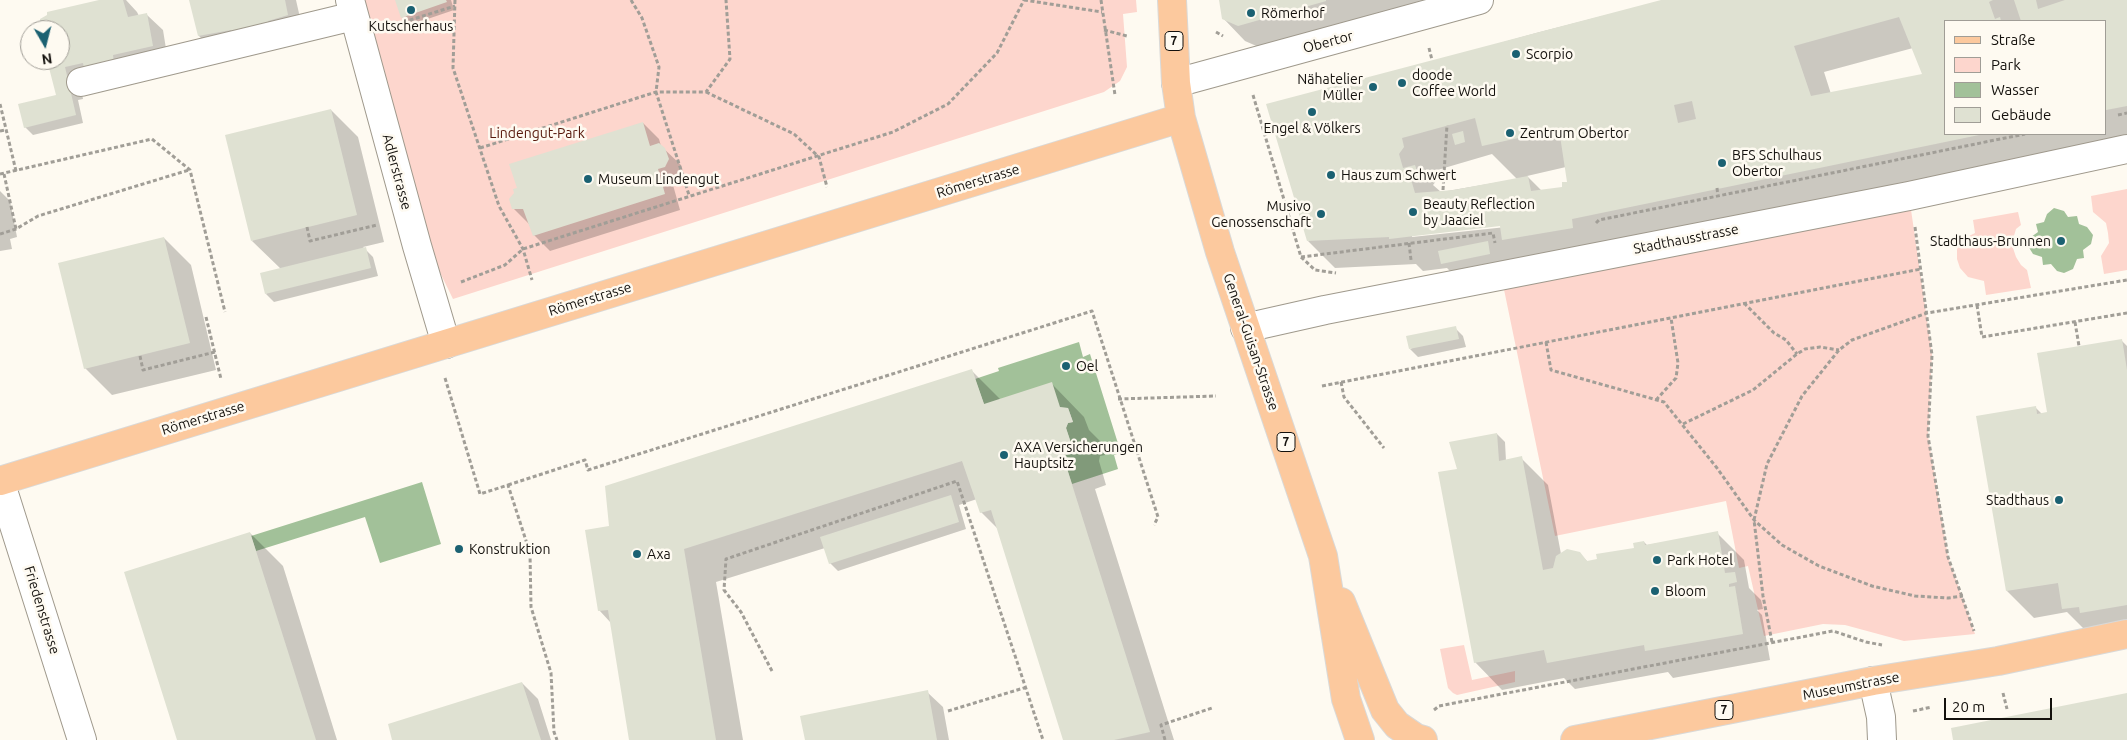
<!DOCTYPE html>
<meta charset="utf-8">
<style>
body{margin:0}
#map{position:relative;width:2127px;height:740px;overflow:hidden;background:#fefaf1;font-family:Ubuntu,sans-serif}
canvas{display:block}
.legend{position:absolute;left:1944px;top:20px;width:162px;height:115px;box-sizing:border-box;background:#fefaf1;border:1px solid #a09d96;margin:0;padding:6px 9px;list-style:none;font-size:15px;color:#14110d}
.legend li{display:flex;align-items:center;gap:10px;height:25px}
.legend b{width:25px;border:1px solid #a09d96}
.north{position:absolute;left:20px;top:20px;width:50px;height:50px;box-sizing:border-box;background:#fefaf1;border:1px solid #a09d96;border-radius:50%;rotate:172deg;font-size:14px;font-weight:700;line-height:20px;text-align:center;color:#14110d}
.north::after{content:'';display:block;margin:auto;width:18px;height:22px;background:#1b6172;clip-path:polygon(50% 0,100% 100%,50% 72%,0 100%)}
.scale{position:absolute;left:1944px;top:698px;width:108px;height:22px;box-sizing:border-box;border:2px solid #14110d;border-top:0;padding-left:6px;font-size:15px;line-height:18px;white-space:nowrap;color:#14110d;-webkit-text-stroke:4px #fefaf1;paint-order:stroke}
</style>
<div id="map">
<canvas width="2127" height="740"></canvas>
<ul class="legend">
<li><b style="height:6px;background:#fcc99e"></b>Straße</li>
<li><b style="height:14px;background:#fdd6cd"></b>Park</li>
<li><b style="height:14px;background:#a2c199"></b>Wasser</li>
<li><b style="height:14px;background:#dfe1d2"></b>Gebäude</li>
</ul>
<div class="north">N</div>
<div class="scale">20 m</div>
</div>
<script>
const context = document.querySelector('canvas').getContext('2d');
context.lineJoin = 'round';
function fillPath(path, color) { context.fillStyle = color; context.fill(path, 'evenodd'); }
const toPath = rows => new Path2D(rows.map(r => 'M' + r).join(''));
function stroke(path, color, width, dash) { context.strokeStyle = color; context.lineWidth = width; context.lineCap = dash ? 'butt' : 'round'; context.setLineDash(dash || []); context.stroke(path); }
function label(font, color, halo, rows, align = 'center') {
  context.font = font + ' Ubuntu,sans-serif'; context.lineWidth = 5; context.setLineDash([]); context.textBaseline = 'middle'; context.strokeStyle = halo; context.fillStyle = color; for (const [text, x, y, turn = 0] of rows) {
    context.save(); context.translate(x, y); context.rotate((+turn || 0) * Math.PI / 180); context.textAlign = isNaN(turn) ? turn : align; if (halo) context.strokeText(text, 0, 0); context.fillText(text, 0, 0); context.restore();
  }
}
fillPath(toPath([
 [363,0,1136,0,1137,12,1123,14,1127,67,1120,81,1104,92,453,299,427,246],
 [2127,189,2127,270,2104,274,2101,256,2109,243,2108,233,2106,223,2093,212,2091,196],
 [1909,196,1932,354,1928,436,1948,557,1975,634,1904,641,1845,625,1823,624,1764,636,1748,566,1739,568,1726,501,1555,536,1501,275],
 [2018,212,2021,225,2016,229,2013,239,2013,248,2016,257,2021,265,2027,270,2031,288,1986,295,1984,281,1968,277,1960,268,1957,259,1957,249,1963,239,1975,233,1973,220],
 [1464,645,1472,680,1515,671,1515,682,1457,695,1453,693,1448,688,1440,649]
]), '#fdd6cd');
fillPath(toPath([
 [2054,208,2064,211,2068,217,2077,216,2079,224,2087,227,2093,235,2091,244,2083,250,2084,258,2077,259,2073,269,2064,273,2057,271,2051,264,2043,265,2042,257,2033,254,2028,246,2031,237,2038,232,2036,224,2044,222,2047,214],
 [1079,342,1083,357,1090,354,1121,453,1114,455,1118,469,1072,484,1063,456,1074,452,1066,428,1068,423,1073,422,1068,408,984,404,975,379,999,371,998,368],
 [422,482,441,544,380,563,365,517,256,551,251,536]
]), '#a2c199');
fillPath(toPath([
 [104,0,126,0,137,12,139,16,147,15,163,30,168,61,80,83,83,99,78,100,83,123,33,135,25,127,57,96,49,60,60,60,60,30,42,30],
 [191,0,296,0,303,31,215,52,199,36],
 [396,0,451,0,454,10,410,25,402,17],
 [1220,0,1474,0,1261,48,1245,41,1223,18],
 [1665,0,2127,0,2127,138,1523,260,1485,264,1450,271,1447,268,1423,271,1416,264,1335,268,1308,241,1389,74,1536,33],
 [1946,21,2106,21,2106,134,1946,134],
 [1913,48,1925,75,1831,94,1824,72],
 [1492,154,1517,179,1441,192,1433,185,1437,180,1434,171],
 [1566,167,1568,183,1564,188,1542,191,1527,176],
 [1506,224,1506,227,1412,237,1412,235],
 [331,110,358,137,384,242,363,247,373,257,378,276,274,302,266,294,281,269,252,241],
 [643,123,659,139,661,146,681,165,684,175,681,183,673,185,680,210,550,251,534,235,529,224,513,208],
 [0,191,10,201,17,237,10,239,12,249,0,251],
 [164,238,191,265,216,370,112,395,85,368],
 [1455,328,1463,336,1466,347,1418,357,1410,349],
 [2121,340,2127,346,2127,636,2091,636,2067,612,2034,618,2007,591,2035,407,2042,414,2048,413],
 [972,371,1001,400,1052,384,1084,417,1089,430,1101,442,1105,455,1100,456,1099,461,1106,485,1095,489,1174,740,1064,740,998,529,981,512,977,499,959,505,966,529,838,571,830,563,825,548,716,582,743,740,630,740,611,623,599,610,611,527],
 [1497,434,1505,442,1506,461,1521,458,1548,485,1561,554,1579,553,1588,562,1635,549,1644,542,1647,545,1717,533,1744,560,1749,588,1761,600,1763,609,1757,610,1762,615,1770,660,1673,678,1668,672,1575,689,1564,678,1502,690,1475,662,1460,469],
 [250,533,283,566,337,740,178,740],
 [522,683,538,699,551,740,394,740],
 [927,692,943,707,949,740,806,740]
]), '#0003');
fillPath(toPath([
 [99,0,123,0,128,17,147,13,153,46,113,55,114,64,85,72,83,63,65,67,76,115,24,128,18,104,56,95,47,60,60,60,60,30,40,30,40,19,47,15,47,12],
 [189,0,285,0,288,15,268,21,270,29,233,38,231,30,198,36],
 [395,0,446,0,447,2,401,18],
 [1219,0,1326,0,1326,1,1238,26,1222,19],
 [1661,0,1993,0,1989,2,1995,19,2000,17,2001,21,1946,21,1946,134,1979,135,1572,219,1573,228,1502,240,1500,226,1389,239,1389,237,1307,241,1266,104],
 [1899,17,1922,74,1811,96,1794,46],
 [1692,101,1696,119,1678,123,1674,105],
 [1475,118,1482,146,1559,129,1567,182,1562,182,1562,187,1531,191,1528,176,1454,190,1415,193,1410,176,1418,174,1415,165,1403,168,1399,154,1404,147,1402,138],
 [2014,0,2036,0,2038,9,2065,0,2127,0,2127,106,2106,110,2106,21,2021,21],
 [331,109,357,215,251,241,225,135],
 [643,122,650,146,659,143,665,148,669,159,665,167,658,169,665,194,533,236,523,209,512,209,509,199,514,193,513,189,517,188,509,164],
 [1463,131,1465,142,1455,145,1452,134],
 [164,237,190,343,84,369,58,263],
 [1488,241,1490,254,1441,264,1438,251],
 [366,247,371,268,265,294,260,273],
 [1456,326,1459,339,1409,349,1406,336],
 [2122,339,2127,370,2127,605,2080,613,2079,607,2062,609,2058,583,2006,591,1976,416,2036,406,2037,414,2047,412,2037,353],
 [972,369,984,404,1052,382,1060,407,1068,408,1073,422,1068,423,1066,428,1074,452,1063,456,1150,732,1114,740,1063,740,991,510,980,513,962,461,684,549,716,740,629,740,608,610,598,611,585,530,609,526,605,486],
 [1497,433,1499,461,1522,456,1543,570,1553,568,1556,556,1567,549,1580,552,1587,561,1597,559,1596,554,1634,548,1633,543,1644,541,1645,545,1718,531,1725,573,1735,572,1737,582,1729,584,1729,587,1735,586,1743,634,1645,651,1644,645,1547,663,1544,650,1474,663,1438,472,1457,469,1449,442],
 [951,495,959,522,829,564,820,537],
 [250,532,316,740,177,740,124,572],
 [522,682,541,740,392,740,388,724],
 [928,690,937,740,805,740,800,716],
 [2127,693,2127,740,1953,740,1951,728]
]), '#dfe1d2');
const minor = toPath([
 [350,0,417,246,446,344],
 [81,82,354,16],
 [1176,83,1479,0],
 [1245,328,1325,310,1909,196,2127,149],
 [0,481,82,740],
 [1873,681,1881,717,1882,740]
]);
const major = toPath([
 [1172,0,1176,83,1181,118,1220,252,1323,556,1346,699,1360,740],
 [0,481,1181,118],
 [1341,602,1385,710,1397,725,1416,738,1423,740],
 [1575,740,1873,681,1998,661,2127,634]
]);
stroke(minor, '#9f998c', 30);
stroke(major, '#d9d9d8', 30);
stroke(toPath([
 [455,0,453,68,499,206,523,249,532,280],
 [631,0,642,18,659,67,656,92,689,195],
 [1024,0,1102,12],
 [1101,0,1115,95],
 [1301,8,1302,15],
 [391,26,455,6],
 [1104,30,1127,36],
 [1216,32,1223,36],
 [1429,48,1432,60],
 [706,92,794,134,819,157,827,187],
 [1253,95,1301,257,1315,270,1336,273],
 [0,104,16,171],
 [2118,115,2127,113],
 [0,131,6,130],
 [480,148,656,92,706,92,730,59,726,0],
 [0,174,152,139,190,170,225,312],
 [4,174,16,229],
 [1717,188,1718,196],
 [1443,190,1447,125],
 [1596,223,1599,220,2025,134],
 [307,227,310,241,377,225],
 [1915,227,1932,355,1928,436,1948,557,1974,631],
 [0,234,16,229,38,216,189,170],
 [1409,243,1411,260],
 [1301,257,1493,233,1495,243],
 [461,282,505,265,523,249,893,132,948,104,997,53,1024,0],
 [1744,303,1774,333,1786,340,1797,354],
 [1977,305,1982,337,2127,313],
 [206,317,221,379],
 [2075,322,2079,346],
 [1546,342,1551,370,1664,402,1717,468,1754,520,1782,545,1819,566,1872,586,1915,596,1948,598,1963,596],
 [140,356,143,370,215,352],
 [445,378,480,494,508,485,530,553,531,607,551,673,554,732,557,740],
 [1341,382,1344,397,1384,448],
 [1322,386,1921,269],
 [1118,399,1216,396],
 [1656,400,1676,378,1678,363,1671,318],
 [1683,424,1753,390,1797,354,1805,349,1820,347,1839,350],
 [508,485,585,460,588,470,1092,311,1158,517,1154,525],
 [1772,642,1763,596,1754,520,1767,464,1802,396,1839,350,1852,340,1927,313,2127,280],
 [772,671,741,612,724,590,726,559,957,481,1043,740],
 [2003,693,2007,709],
 [1434,710,1439,706,1833,631,1866,642,1882,645],
 [948,711,1027,687],
 [1913,711,1932,707],
 [1165,740,1161,725,1212,708]
]), '#a19e97', 3, [4, 2.5]);
stroke(minor, '#fff', 28);
stroke(major, '#fcc99e', 28);
for (const [x, y, r, color] of [
 [411,10,5,"#1b6172"],
 [1251,13,5,"#1b6172"],
 [1516,54,5,"#1b6172"],
 [1402,83,5,"#1b6172"],
 [1373,87,5,"#1b6172"],
 [1312,112,5,"#1b6172"],
 [1510,133,5,"#1b6172"],
 [1722,163,5,"#1b6172"],
 [1331,175,5,"#1b6172"],
 [588,179,5,"#1b6172"],
 [1413,212,5,"#1b6172"],
 [1321,214,5,"#1b6172"],
 [2061,241,5,"#1b6172"],
 [1066,366,5,"#1b6172"],
 [1004,455,5,"#1b6172"],
 [2059,500,5,"#1b6172"],
 [459,549,5,"#1b6172"],
 [637,554,5,"#1b6172"],
 [1657,560,5,"#1b6172"],
 [1655,591,5,"#1b6172"]
]) { const dot = new Path2D(); dot.arc(x, y, r, 0, 2 * Math.PI); context.fillStyle = color; context.fill(dot); stroke(dot, '#fefaf1', 2); }
for (const [x, y, w] of [
 [1174,41,18],
 [1286,442,18],
 [1724,710,18]
]) { const box = new Path2D(); box.roundRect(x - w / 2, y - 9.5, w, 19, 4); context.fillStyle = '#fefaf1'; context.fill(box); stroke(box, '#14110d', 1); }
label('bold 12px', '#14110d', null, [
 ["7",1174,41],
 ["7",1286,442],
 ["7",1724,710]
]);
label('14px', '#14110d', '#fefaf1', [
 ["Römerhof",1261,13],
 ["Kutscherhaus",411,26,"center"],
 ["Scorpio",1526,54],
 ["doode",1412,75],
 ["Coffee World",1412,91],
 ["Nähatelier",1363,79,"right"],
 ["Müller",1363,95,"right"],
 ["Engel & Völkers",1312,128,"center"],
 ["Zentrum Obertor",1520,133],
 ["BFS Schulhaus",1732,155],
 ["Obertor",1732,171],
 ["Haus zum Schwert",1341,175],
 ["Museum Lindengut",598,179],
 ["Beauty Reflection",1423,204],
 ["by Jaaciel",1423,220],
 ["Musivo",1311,206,"right"],
 ["Genossenschaft",1311,222,"right"],
 ["Stadthaus-Brunnen",2051,241,"right"],
 ["Oel",1076,366],
 ["AXA Versicherungen",1014,447],
 ["Hauptsitz",1014,463],
 ["Stadthaus",2049,500,"right"],
 ["Konstruktion",469,549],
 ["Axa",647,554],
 ["Park Hotel",1667,560],
 ["Bloom",1665,591]
], 'left');
label('14px', '#14110d', '#fefaf1', [
 ["Obertor",1328,42,-15],
 ["Adlerstrasse",397,172,75],
 ["Römerstrasse",978,181,-17],
 ["Stadthausstrasse",1686,239,-11],
 ["Römerstrasse",590,299,-17],
 ["General-Guisan-Strasse",1251,342,71],
 ["Römerstrasse",203,418,-17],
 ["Friedenstrasse",42,610,73],
 ["Museumstrasse",1851,686,-11]
]);
label('14px', '#57180b', '#fefaf1', [
 ["Lindengut-Park",537,133]
]);
</script>
